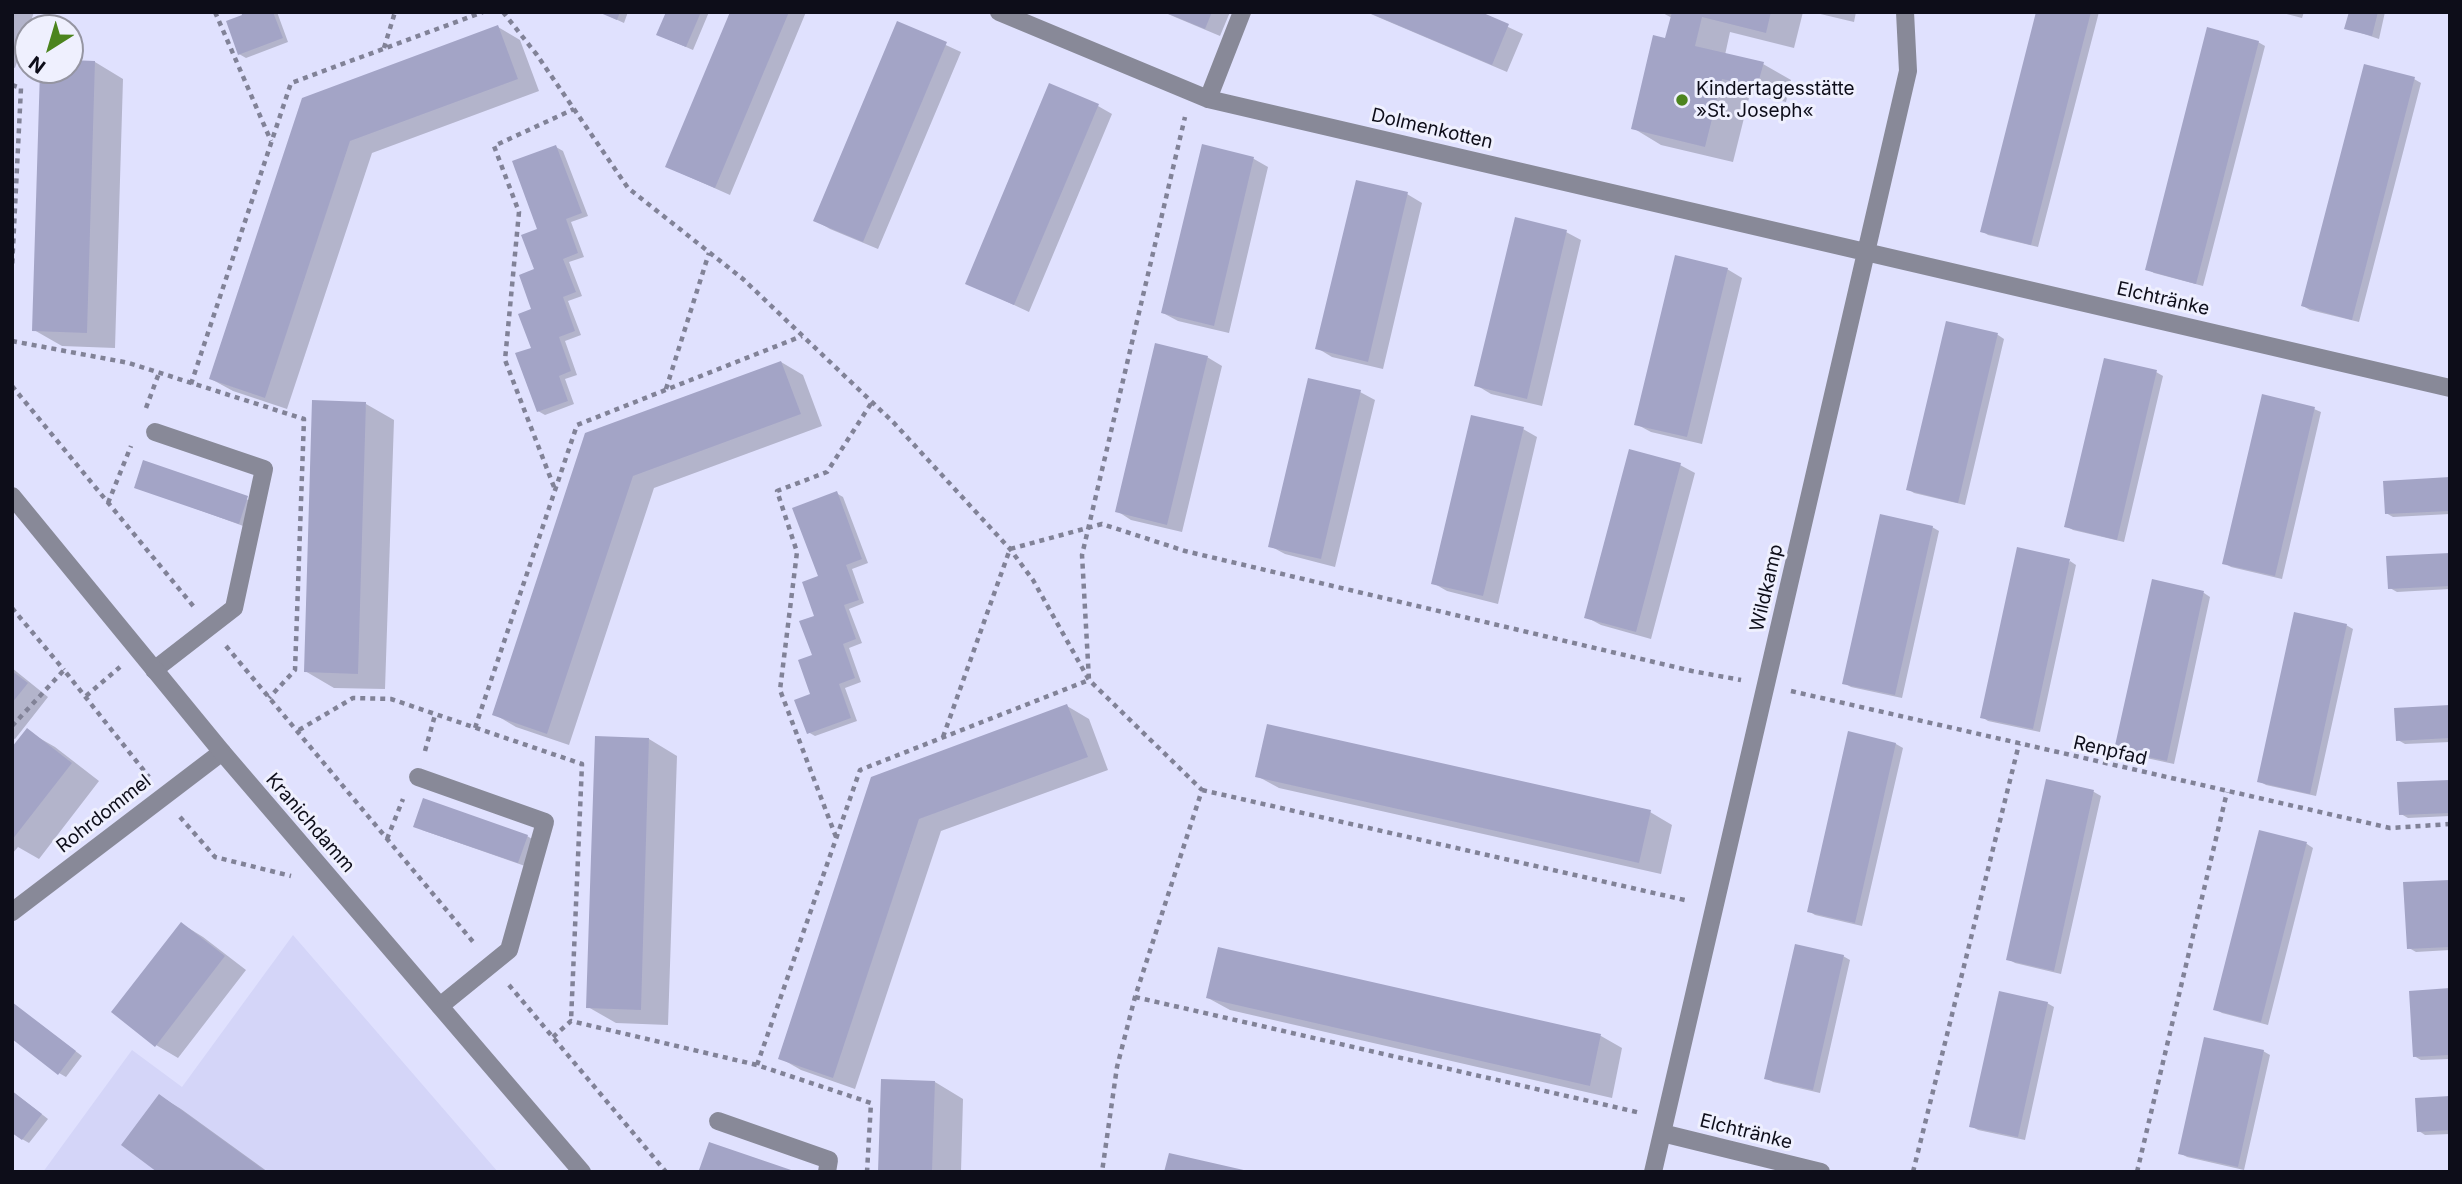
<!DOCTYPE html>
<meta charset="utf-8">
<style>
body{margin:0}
#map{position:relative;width:2462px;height:1184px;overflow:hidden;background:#e0e1fe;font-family:Inter,sans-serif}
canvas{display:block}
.frame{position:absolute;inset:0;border:14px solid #0d0d19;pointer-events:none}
.north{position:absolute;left:14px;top:14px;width:70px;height:70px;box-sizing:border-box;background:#eff0fe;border:2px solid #9595a2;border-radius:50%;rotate:217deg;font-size:19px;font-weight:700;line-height:28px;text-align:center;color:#0d0d19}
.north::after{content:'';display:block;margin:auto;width:24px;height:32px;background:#4c841e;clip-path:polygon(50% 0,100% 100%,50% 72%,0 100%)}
</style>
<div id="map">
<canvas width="2462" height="1184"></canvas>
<div class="frame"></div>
<div class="north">N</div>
</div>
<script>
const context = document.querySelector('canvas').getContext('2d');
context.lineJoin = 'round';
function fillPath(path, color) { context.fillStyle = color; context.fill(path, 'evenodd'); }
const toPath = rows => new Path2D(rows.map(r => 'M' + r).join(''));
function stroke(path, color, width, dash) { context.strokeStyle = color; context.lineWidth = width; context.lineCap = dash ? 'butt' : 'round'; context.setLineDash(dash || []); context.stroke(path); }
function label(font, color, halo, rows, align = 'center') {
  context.font = font + ' Inter,sans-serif'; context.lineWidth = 6; context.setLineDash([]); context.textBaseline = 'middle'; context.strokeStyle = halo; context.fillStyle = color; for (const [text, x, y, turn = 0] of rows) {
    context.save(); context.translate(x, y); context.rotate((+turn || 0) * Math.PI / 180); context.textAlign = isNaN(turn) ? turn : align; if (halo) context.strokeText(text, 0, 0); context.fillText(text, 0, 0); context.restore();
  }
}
fillPath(toPath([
 [293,935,498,1172,43,1172,132,1050,182,1087]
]), '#d4d5f8');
fillPath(toPath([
 [12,12,34,12,15,68,12,67],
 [243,12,277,12,288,42,246,58,239,54],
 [600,12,628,12,624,23],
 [667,12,709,12,693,50,665,38],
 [732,12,806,12,730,195,667,167],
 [1163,12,1230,12,1220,36],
 [1366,12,1476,12,1523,34,1507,72],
 [1661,12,1803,12,1794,48,1730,32,1725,55,1763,64,1791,80,1786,102,1750,94,1733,162,1661,145,1633,128,1667,40,1672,18],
 [1812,12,1856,12,1854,22],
 [2038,12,2099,12,2038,247,1988,235,1982,231],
 [2279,12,2304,12,2302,18],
 [2350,12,2385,12,2379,39,2346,28],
 [898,23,961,52,878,249,830,229,816,221],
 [498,27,520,40,539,91,372,153,287,409,233,391,211,379,304,99],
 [2258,42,2265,46,2203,286,2154,273,2147,269],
 [70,61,95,62,123,79,115,348,62,346,34,330,42,70,70,70],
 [2414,79,2421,83,2359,322,2310,310,2303,306],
 [1098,106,1112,114,1029,312,967,283],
 [1203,146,1254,159,1268,167,1229,333,1178,321,1163,313],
 [556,147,563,151,588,216,571,222,584,257,569,262,582,296,568,301,581,335,565,341,577,375,565,379,574,404,545,415,538,411,533,349,533,310,539,230],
 [1407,194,1422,203,1383,369,1332,357,1317,348],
 [1566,232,1581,240,1542,406,1491,394,1476,385],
 [1727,269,1742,278,1702,444,1651,432,1636,424],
 [1947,323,1998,335,2004,339,1965,505,1914,493,1908,489],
 [1207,357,1222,366,1182,532,1131,520,1117,511],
 [781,362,803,375,822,426,654,488,569,745,516,727,494,714,586,435],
 [2156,372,2163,376,2124,542,2073,530,2066,526],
 [1360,392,1375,400,1335,567,1285,554,1270,546],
 [366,404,394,420,385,689,334,688,305,671],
 [2314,409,2321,412,2282,579,2231,567,2224,563],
 [1523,429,1537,437,1498,604,1447,591,1433,583],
 [144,462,254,502,246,527,136,487],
 [1680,465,1695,473,1651,639,1601,625,1586,617],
 [2450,479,2450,514,2393,517,2386,513],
 [836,493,843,497,868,563,852,569,864,603,849,609,862,643,849,648,861,682,845,688,857,721,815,736,808,732,816,617,820,577],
 [1932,527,1939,531,1902,698,1851,687,1844,683],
 [2450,554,2450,589,2397,592,2390,588],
 [2070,561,2076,565,2040,732,1988,721,1982,717],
 [2153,582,2204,593,2210,597,2174,764,2123,753,2116,749],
 [2346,625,2353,629,2316,796,2266,785,2259,781],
 [12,668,48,697,15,739,12,738],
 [1067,706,1089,719,1108,770,941,831,855,1089,801,1070,780,1058,872,779],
 [2450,707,2450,742,2405,744,2398,740],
 [27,731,55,747,99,781,39,859,18,847,12,854,12,749],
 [1850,733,1896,744,1903,748,1862,926,1815,915,1809,911],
 [649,739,677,756,668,1025,616,1023,588,1007],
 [1257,776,1650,812,1672,825,1661,874,1279,788],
 [2047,781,2094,792,2101,796,2061,974,2015,963,2008,959],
 [2450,781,2450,816,2408,818,2401,814],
 [422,830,527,836,534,840,525,866],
 [2260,832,2307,844,2313,848,2268,1025,2222,1013,2215,1009],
 [2450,882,2450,950,2416,952,2409,948],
 [182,924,203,937,246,970,178,1058,156,1045],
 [1843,956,1850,960,1820,1093,1773,1082,1766,1078],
 [2450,990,2450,1059,2421,1060,2414,1056],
 [1208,998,1601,1036,1622,1048,1612,1098,1230,1010],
 [12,1003,82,1056,66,1077,59,1073],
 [2047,1003,2054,1007,2025,1140,1978,1130,1971,1126],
 [2263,1051,2270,1055,2244,1170,2187,1157,2180,1153],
 [935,1082,963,1099,961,1172,880,1172],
 [12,1091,48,1119,29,1143,22,1139],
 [160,1096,181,1109,268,1172,160,1172],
 [2450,1098,2450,1134,2425,1135,2419,1131]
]), '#0003');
fillPath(toPath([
 [241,12,273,12,283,38,238,55,226,21,242,15],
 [598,12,620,12,617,20],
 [666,12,701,12,686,47,656,35],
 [730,12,789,12,715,188,665,167],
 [1164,12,1212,12,1205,29],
 [1367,12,1481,12,1509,24,1492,65],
 [1672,12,1771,12,1766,33,1702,17,1695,46,1764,62,1757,87,1722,79,1705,147,1631,129,1653,35,1665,38],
 [2036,12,2091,12,2031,245,1980,232],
 [2349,12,2378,12,2372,36,2344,29],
 [897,21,947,42,863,242,813,221],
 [498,25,518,79,350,141,265,398,209,379,302,98],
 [2207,27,2259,41,2196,284,2145,270],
 [70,60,95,61,87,333,32,331,40,70,70,70],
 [2364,64,2415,77,2352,320,2301,306],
 [1049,83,1099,104,1014,305,965,284],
 [1202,144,1254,157,1214,326,1161,313],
 [556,145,582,213,566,219,578,253,563,259,576,292,563,297,575,331,559,337,571,371,559,376,568,401,537,412,515,353,531,348,518,314,531,309,519,275,534,269,521,235,537,229,512,161],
 [1356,180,1408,192,1368,362,1315,349],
 [1515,217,1567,230,1527,399,1474,386],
 [1675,255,1728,268,1687,437,1634,425],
 [1946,321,1998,333,1958,503,1906,490],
 [1155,343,1208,356,1167,525,1115,512],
 [2104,358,2157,370,2117,540,2064,527],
 [781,361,801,414,633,476,547,734,492,715,585,433],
 [1308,378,1361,390,1321,559,1268,547],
 [2262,394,2315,407,2275,576,2222,564],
 [312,400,366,402,358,674,304,672],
 [1471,415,1524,427,1483,596,1431,584],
 [1629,449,1681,463,1636,632,1584,618],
 [143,460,248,496,239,524,134,488],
 [2450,477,2450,511,2385,514,2383,481],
 [837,491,862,559,846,565,859,600,844,605,856,639,843,644,855,678,839,684,851,718,807,734,794,700,810,694,798,660,812,655,799,621,814,616,802,582,818,576,792,508],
 [1880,514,1933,526,1895,695,1842,684],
 [2017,547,2070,559,2033,729,1980,718],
 [2450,553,2450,586,2388,589,2386,556],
 [2152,579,2204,591,2167,761,2114,750],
 [2294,612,2347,624,2310,794,2257,782],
 [12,671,28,683,12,703],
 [1067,704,1088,757,919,819,833,1078,778,1059,871,777],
 [2450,705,2450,738,2396,741,2394,708],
 [1267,724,1651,810,1639,863,1255,777],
 [27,728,72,763,12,840,12,747],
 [1848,731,1896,743,1855,923,1807,912],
 [595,736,649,738,641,1010,586,1008],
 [2046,779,2094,790,2054,971,2006,960],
 [2450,780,2450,813,2399,815,2397,782],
 [423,798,528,835,518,863,413,827],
 [2259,830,2307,842,2261,1022,2213,1010],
 [2450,880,2450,947,2407,949,2403,882],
 [181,922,225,956,155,1047,111,1012],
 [1795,944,1844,955,1813,1090,1764,1079],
 [1218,947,1601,1034,1590,1086,1206,998],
 [2450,988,2450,1055,2413,1057,2409,991],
 [1999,991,2048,1002,2018,1137,1969,1127],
 [12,1002,76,1051,58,1075,12,1039],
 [2204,1037,2264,1050,2238,1167,2178,1154],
 [881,1079,935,1081,932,1172,878,1172],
 [12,1091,42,1114,22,1140,12,1133],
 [159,1094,266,1172,157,1172,121,1145],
 [2450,1096,2450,1130,2417,1132,2415,1098],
 [709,1142,794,1171,794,1172,705,1172,699,1170],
 [1169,1153,1248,1171,1247,1172,1164,1172]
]), '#a3a4c6');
stroke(toPath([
 [215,12,271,141],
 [503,12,537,55,628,188,743,279,894,423,1010,549,1033,580,1089,680,1202,790,1135,997,1117,1067,1102,1172],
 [384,48,395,12],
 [12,85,21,88,12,268],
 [12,341,129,363,304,419,295,670,269,698],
 [191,384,291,83,483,12],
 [12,386,194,607],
 [666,389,709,253],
 [146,408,159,373],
 [554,487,505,360,519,212,494,146,574,109],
 [108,503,131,446],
 [12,608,64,670],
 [226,646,474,943],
 [1791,691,2390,828,2450,824],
 [86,696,120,667],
 [12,726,64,670,149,777],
 [475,728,577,425,802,336],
 [299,730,353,698,391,699,582,764,571,1021],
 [943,737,1010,549,1102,524,1185,551,1692,671,1741,680],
 [425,751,435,715],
 [1202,790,1689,901],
 [180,817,215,857,291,876],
 [836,837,780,690,797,552,777,491,827,472,872,402],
 [387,839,403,799],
 [509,985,666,1172],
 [1135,997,1641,1113],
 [553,1037,571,1021,757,1065,871,1103,867,1172],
 [757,1065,860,770,1089,680,1082,555,1185,117],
 [1913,1172,2019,744],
 [2137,1172,2227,792]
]), '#818297', 4.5, [5, 5]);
stroke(toPath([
 [154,670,234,608,264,469,155,432],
 [418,777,545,822,509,950,440,1006],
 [718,1121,829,1160,827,1172]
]), '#888998', 18);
stroke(toPath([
 [999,12,1208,99,2450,388],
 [1208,99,1242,12],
 [12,912,222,752],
 [1662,1133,1821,1172],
 [1653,1172,1908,71,1905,12]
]), '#888998', 18);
stroke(toPath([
 [12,496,222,752,582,1172]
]), '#888998', 18);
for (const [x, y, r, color] of [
 [1682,100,7,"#4c841e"]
]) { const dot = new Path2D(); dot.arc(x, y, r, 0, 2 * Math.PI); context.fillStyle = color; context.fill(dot); stroke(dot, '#eff0fe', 2.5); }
label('19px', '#0d0d19', '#eff0fe', [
 ["Kindertagesstätte",1696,89],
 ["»St. Joseph«",1696,111]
], 'left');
label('19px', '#0d0d19', '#eff0fe', [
 ["Dolmenkotten",1432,129,13],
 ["Elchtränke",2163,299,13],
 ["Wildkamp",1767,588,-77],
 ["Renpfad",2110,751,13],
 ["Rohrdommel",104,814,-38],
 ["Kranichdamm",310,823,49],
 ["Elchtränke",1746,1132,14]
]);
</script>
